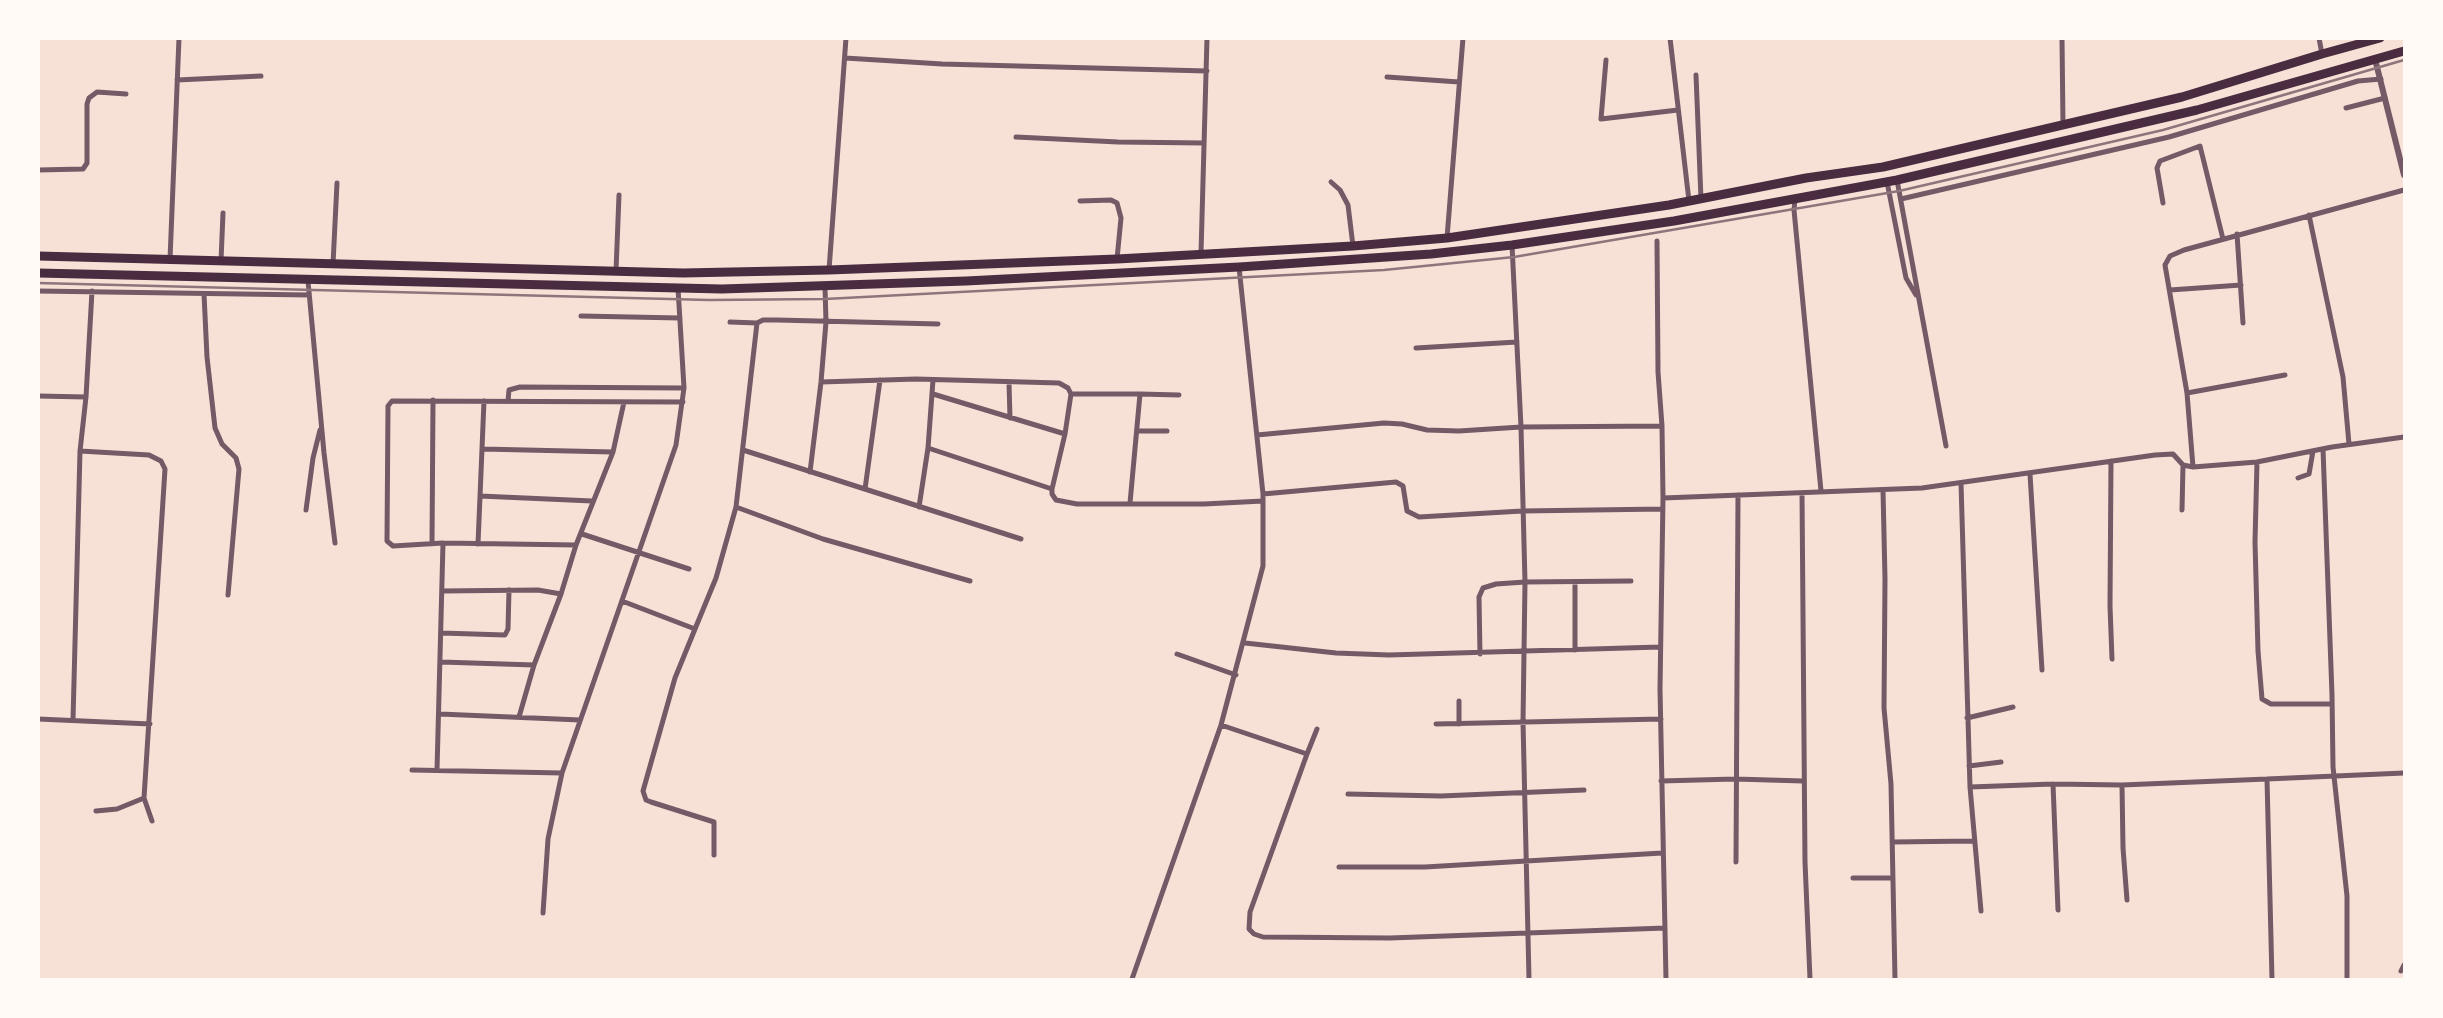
<!DOCTYPE html>
<style>
body{margin:0}
#map{position:relative;width:2443px;height:1018px;overflow:hidden;background:#f7e1d7;font-family:"PT Sans",sans-serif}
canvas{display:block}
.frame{position:absolute;inset:0;border:40px solid #fffaf5;pointer-events:none}
</style>
<div id="map">
<canvas width="2443" height="1018"></canvas>
<div class="frame"></div>
</div>
<script>
const context = document.querySelector('canvas').getContext('2d');
context.lineJoin = 'round';
const toPath = rows => new Path2D(rows.map(r => 'M' + r).join(''));
function stroke(path, color, width, dash) { context.strokeStyle = color; context.lineWidth = width; context.lineCap = dash ? 'butt' : 'round'; context.setLineDash(dash || []); context.stroke(path); }
stroke(toPath([
 [1670,38,1689,201],
 [2062,38,2063,125],
 [2319,38,2322,54],
 [845,58,942,64,1207,71],
 [1606,60,1601,119,1678,110],
 [1696,75,1701,199],
 [1387,77,1459,82],
 [177,80,261,76],
 [2346,108,2385,98],
 [1016,137,1118,142,1204,143],
 [38,170,83,169,87,163,87,104,89,98,97,92,126,94],
 [1897,180,1946,446],
 [1331,182,1340,190,1348,205,1353,246],
 [1887,182,1906,278,1916,295],
 [2404,190,2184,250,2170,256,2165,265,2187,393,2193,467,2257,462,2332,447,2404,437],
 [1795,199,1794,210,1821,491],
 [1901,199,2169,137,2358,81,2381,79],
 [1080,201,1111,200,1117,203,1121,218,1117,259],
 [2163,203,2157,168,2160,161,2200,146,2223,239],
 [2309,215,2343,377,2349,444],
 [2237,234,2243,323],
 [1447,238,1463,38],
 [1657,241,1658,372,1662,426,1663,498,1660,689,1666,979],
 [1512,245,1521,427,1525,582,1523,722,1529,979],
 [1201,253,1207,38],
 [170,259,179,38],
 [221,261,223,213],
 [333,264,337,183],
 [829,270,846,38],
 [616,271,619,195],
 [308,281,324,453,335,543],
 [2170,290,2241,285],
 [38,291,309,295],
 [204,294,207,357,215,428,222,444,236,458,239,469,228,595],
 [581,316,680,318],
 [730,322,757,323],
 [1416,348,1517,342],
 [821,382,916,379,1059,383,1068,388,1071,394,1065,434,1052,489,1052,494,1056,500,1077,504,1204,504,1263,501],
 [1009,383,1010,418],
 [2187,393,2285,375],
 [933,394,1065,434],
 [1071,394,1140,394,1130,503],
 [1140,394,1179,395],
 [38,396,86,397],
 [508,401,509,390,520,387,684,388],
 [1137,431,1167,431],
 [1257,435,1384,423,1402,424,1427,430,1459,431,1521,427,1662,426],
 [928,448,1052,489],
 [482,449,613,452],
 [2323,449,2332,695,2333,767,2347,896,2347,979],
 [743,450,1021,539],
 [80,451,149,455,161,461,165,469,144,798,152,821],
 [2111,461,2110,606,2112,659],
 [2257,462,2255,542,2258,651,2262,699,2271,704,2332,704],
 [810,472,821,382,826,322,825,287],
 [2030,474,2042,670],
 [2298,478,2309,474,2313,451],
 [1961,483,1970,787,1981,911],
 [865,489,880,380],
 [1883,490,1885,579,1884,708,1891,784,1895,979],
 [1802,493,1805,862,1810,979],
 [1263,494,1396,482,1403,486,1407,511,1419,517,1522,511,1663,509],
 [480,496,592,501],
 [1663,498,1922,488,2155,455,2173,454,2183,465,2193,467],
 [736,507,823,539,970,581],
 [919,507,928,448,933,380],
 [306,510,313,458,320,430],
 [2182,510,2183,465],
 [582,534,689,569],
 [443,543,393,546,387,541,388,406,392,401,683,402],
 [432,544,433,400],
 [478,544,484,401],
 [1575,582,1575,650],
 [442,591,538,590,561,594],
 [622,601,695,629,675,678,643,791,646,800,651,802,714,822,714,855],
 [695,629,716,578,736,507,757,323,763,320,777,320,938,324],
 [441,633,505,635,508,629,509,590],
 [1245,643,1336,653,1389,655,1660,647],
 [1177,654,1236,675],
 [1480,654,1479,597,1483,588,1496,584,1525,582,1631,581],
 [441,662,534,665],
 [1459,701,1459,724],
 [440,714,580,720],
 [519,717,534,665,561,594,576,545,613,452,624,402],
 [1967,718,2013,707],
 [38,719,150,724],
 [73,720,80,451,86,397,92,291],
 [1436,724,1661,719],
 [1221,725,1307,754,1317,729],
 [1307,754,1250,912,1249,929,1254,934,1263,937,1390,938,1665,928],
 [1969,766,2001,762],
 [412,770,562,773],
 [437,770,443,543,576,545],
 [1661,781,1735,779,1803,781],
 [2053,784,2058,910],
 [2122,785,2267,779],
 [1970,787,2053,784,2122,785,2123,848,2127,900],
 [1348,794,1441,796,1584,790],
 [96,811,117,809,144,798],
 [1892,842,1974,841],
 [1736,862,1738,495],
 [1339,867,1425,867,1662,853],
 [1853,878,1893,878],
 [543,913,548,839,562,773,676,445,684,388,678,288],
 [2401,971,2404,965],
 [1132,979,1221,725,1263,566,1263,494,1239,267],
 [2272,979,2267,779,2404,773]
]), '#755966', 5);
stroke(toPath([
 [2375,59,2404,175]
]), '#755966', 6);
stroke(toPath([
 [38,256,683,273,829,270,1117,259,1353,246,1447,238,1669,205,1806,178,1883,167,2182,97,2322,54,2380,38],
 [38,273,722,289,966,281,1239,267,1431,254,1512,245,1674,221,1897,180,2197,110,2404,51]
]), '#4a2c40', 9);
stroke(toPath([
 [38,283,709,300,825,299,1384,270,1514,257,1899,191,2163,130,2404,60]
]), '#8f747c', 2.5);
</script>
